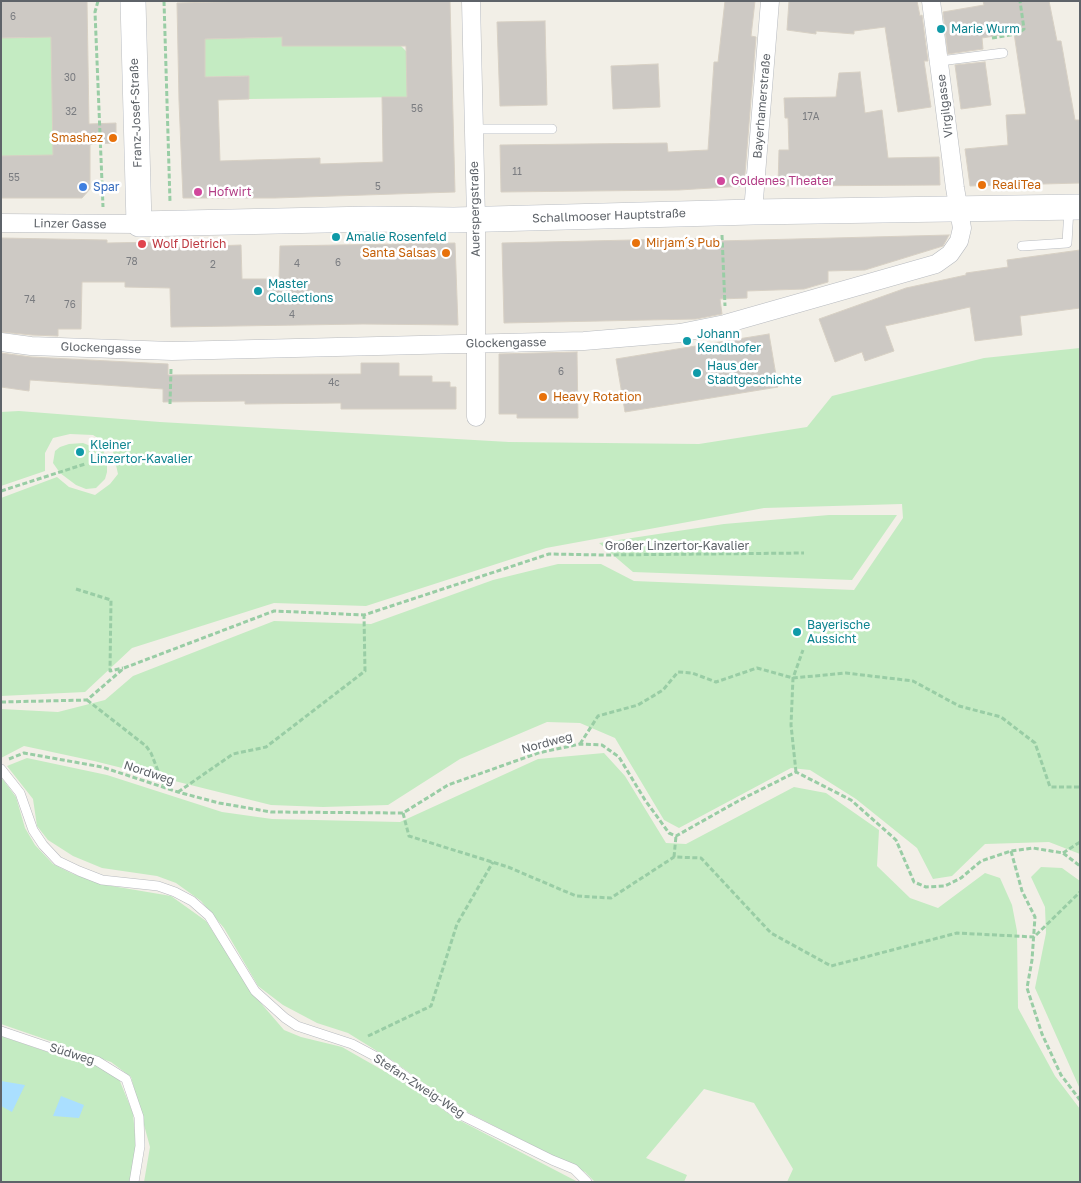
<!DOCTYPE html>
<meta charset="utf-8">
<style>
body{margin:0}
#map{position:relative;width:1081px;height:1183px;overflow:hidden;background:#f2efe7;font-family:"Golos Text",sans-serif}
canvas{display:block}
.frame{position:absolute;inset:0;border:2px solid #5e6369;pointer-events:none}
</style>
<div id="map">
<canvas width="1081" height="1183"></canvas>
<div class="frame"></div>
</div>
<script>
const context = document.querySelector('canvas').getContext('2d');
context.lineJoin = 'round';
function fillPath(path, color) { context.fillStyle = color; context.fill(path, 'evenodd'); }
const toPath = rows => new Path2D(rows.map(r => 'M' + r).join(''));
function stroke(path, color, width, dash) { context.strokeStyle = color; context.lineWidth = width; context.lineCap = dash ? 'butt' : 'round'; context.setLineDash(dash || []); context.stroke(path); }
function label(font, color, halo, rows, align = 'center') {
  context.font = font + ' "Golos Text",sans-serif'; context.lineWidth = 5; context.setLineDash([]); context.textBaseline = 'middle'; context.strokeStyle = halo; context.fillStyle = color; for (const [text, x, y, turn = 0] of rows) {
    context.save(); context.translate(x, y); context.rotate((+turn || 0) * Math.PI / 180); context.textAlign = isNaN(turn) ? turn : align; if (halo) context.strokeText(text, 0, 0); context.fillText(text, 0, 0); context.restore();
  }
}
fillPath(toPath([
 [57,32,58,160,1,156,1,38,24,38],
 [282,37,282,46,400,45,407,52,407,97,249,99,249,76,205,77,205,62,201,39],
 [1080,348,1080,854,1049,842,985,844,952,876,933,879,917,848,856,799,810,770,791,768,679,828,664,820,615,738,580,723,547,722,460,759,388,805,323,807,271,805,94,761,24,746,1,758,1,709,58,712,105,700,133,676,274,621,371,624,493,580,558,564,601,564,634,581,854,590,903,518,902,504,764,508,546,548,366,606,274,603,132,648,85,692,1,696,1,498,57,477,69,487,95,495,110,484,118,474,112,447,93,435,70,434,53,438,45,453,45,471,1,486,1,412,19,411,160,422,509,442,699,444,807,427,832,396,984,358],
 [83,443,103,451,107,458,107,472,105,479,96,488,86,489,76,485,60,473,53,463,55,451,60,447,69,444],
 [829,515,897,515,852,580,633,572,599,543,724,524],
 [604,753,625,776,666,843,686,844,794,787,826,793,879,830,877,866,910,898,938,908,985,873,1000,878,1012,905,1017,931,1018,1008,1055,1076,1080,1109,1080,1182,787,1182,793,1169,754,1103,704,1089,646,1158,687,1175,684,1182,595,1182,585,1172,457,1107,393,1061,348,1033,317,1023,283,1005,258,986,224,928,201,901,176,883,157,876,102,868,73,856,48,840,37,826,33,799,7,766,27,758,107,775,222,812,272,819,400,822,538,759],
 [1,777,16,797,25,828,35,845,53,864,73,874,106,885,171,896,206,921,259,1001,284,1030,301,1037,342,1047,405,1083,455,1118,578,1182,144,1182,150,1147,131,1077,111,1062,1,1024],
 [1041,867,1062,868,1080,881,1080,1089,1035,988,1046,933,1045,907,1031,877],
 [1,1036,45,1051,96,1065,119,1079,133,1113,136,1146,130,1182,1,1182]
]), '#c4ebc2');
fillPath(toPath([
 [1,1081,25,1085,12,1112,1,1106],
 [61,1096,84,1105,79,1118,53,1116]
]), '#aadfff');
const building = toPath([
 [1,1,87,1,89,124,116,123,116,143,90,144,90,189,82,198,1,198,1,156,53,155,51,37,1,38,1,1],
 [251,1,450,1,455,192,275,198,183,198,179,101,177,3,251,1],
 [282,37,282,46,406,46,407,97,382,97,383,162,320,164,320,158,220,161,218,100,249,99,249,76,205,77,205,39,282,37],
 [725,1,755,1,751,36,756,37,744,186,679,190,501,192,500,145,667,143,668,152,708,150,714,62,718,62,725,1],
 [789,1,917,1,920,16,922,15,928,61,924,61,931,107,898,112,885,27,854,31,854,34,816,31,816,34,787,30,789,1],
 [983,1,1049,1,1057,41,1061,41,1075,120,1080,120,1080,183,970,186,965,149,1008,145,1006,115,1026,114,1014,33,982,38,983,49,948,54,943,12,984,5,983,1],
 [545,21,547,105,500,106,497,22,545,21],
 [985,62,991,105,961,109,955,65,985,62],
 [658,64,660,107,613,109,611,66,658,64],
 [860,72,865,113,882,110,888,158,939,157,940,185,778,186,779,150,789,150,788,118,785,118,784,98,836,97,839,73,860,72],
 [949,235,943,246,865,270,828,271,828,282,804,289,747,291,747,298,720,299,722,314,696,319,504,323,502,243,718,238,718,241,949,235],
 [1,238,107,240,107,243,158,242,158,248,241,245,242,279,279,279,280,246,455,243,458,325,363,324,171,327,170,288,125,287,125,282,82,282,81,329,58,329,58,336,32,335,1,332,1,238],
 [1080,250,1080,308,1020,316,1022,335,975,341,970,307,885,326,894,351,865,361,862,352,835,362,819,319,906,288,966,275,966,273,1008,267,1007,260,1080,250],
 [769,334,778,387,625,412,616,359,769,334],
 [577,352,578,418,517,418,517,414,499,414,499,354,577,352],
 [1,353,31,357,168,364,168,375,361,374,361,363,399,363,399,376,432,376,432,382,450,382,450,387,456,387,456,409,341,409,341,403,245,404,245,401,163,402,163,389,30,380,29,391,1,387,1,353]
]);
fillPath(building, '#cdc9c4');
stroke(building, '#d7d0c4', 1);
const lane = toPath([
 [940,61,1003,53],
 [474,129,552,129],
 [1022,246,1067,243,1069,208],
 [1,769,20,793,33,830,43,845,58,861,79,871,102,880,158,886,175,892,192,901,209,916,255,991,285,1018,297,1026,352,1044,384,1061,455,1112,552,1160,574,1169,587,1182],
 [1,1031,63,1052,97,1061,126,1079,139,1117,140,1146,134,1182]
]);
const street = toPath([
 [471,1,476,219,476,417],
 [753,212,770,1],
 [1,223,139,224],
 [1,342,31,346,172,351,584,341,680,333,725,324,936,264,950,254,959,241,962,228,955,188,931,1]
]);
const secondary = toPath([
 [133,1,139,224,371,219,454,220,753,212,1080,207]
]);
stroke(lane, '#b7babf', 10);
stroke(street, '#b7babf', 19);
stroke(secondary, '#babec4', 26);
stroke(toPath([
 [98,1,95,12,103,207],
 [164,1,170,202],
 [992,38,1017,34,1024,29,1020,1],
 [722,235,725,306],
 [170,404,171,369],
 [1,491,85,464],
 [76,589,111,600,110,671,123,668],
 [87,700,146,746,151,753,164,786],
 [1,702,87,700,124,668,274,611,364,615,549,554,604,555,804,553],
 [580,744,598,716,638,705,663,690,678,672,692,673,716,682,757,668,793,678,846,673,913,681,959,706,1001,717,1035,743,1050,787,1080,787],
 [9,759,24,753,102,767,178,792,219,803,271,812,403,813,448,785,538,753,580,744,602,745,619,757,645,800,669,833,676,836,740,800,796,772,851,800,896,840,914,882,926,887,945,886,961,878,981,861,1011,851,1033,848,1063,853,1080,866],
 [796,772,791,725,793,678,803,650],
 [178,792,233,754,266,747,365,671,364,615],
 [403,813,409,836,508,867,576,896,611,898,674,857,701,858,771,933,831,966,957,933,1034,937,1080,892],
 [1011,851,1022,891,1035,917,1032,960,1027,988,1042,1034,1061,1075,1080,1100],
 [1063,853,1080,842],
 [674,857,676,836],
 [368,1036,431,1006,457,924,493,862]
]), '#99cda5', 3, [5, 2.5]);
stroke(lane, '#fff', 9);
stroke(street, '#fff', 18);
stroke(secondary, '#fff', 25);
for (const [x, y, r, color] of [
 [941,29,5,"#0f9aa8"],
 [113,138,5,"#e8710a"],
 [721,181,5,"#d1479c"],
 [982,185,5,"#e8710a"],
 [83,187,5,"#3f7fe0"],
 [198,192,5,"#d1479c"],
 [336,237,5,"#0f9aa8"],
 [636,243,5,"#e8710a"],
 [142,244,5,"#e0444e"],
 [446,253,5,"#e8710a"],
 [258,291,5,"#0f9aa8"],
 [687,341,5,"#0f9aa8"],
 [697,373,5,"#0f9aa8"],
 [543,397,5,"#e8710a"],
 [80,452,5,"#0f9aa8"],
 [797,632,5,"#0f9aa8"]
]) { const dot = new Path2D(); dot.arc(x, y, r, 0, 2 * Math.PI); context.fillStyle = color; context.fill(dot); stroke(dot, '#fff', 2); }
label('10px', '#7a7c80', null, [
 ["6",13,17],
 ["30",70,78],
 ["56",417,109],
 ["32",71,112],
 ["17A",811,117],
 ["11",517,172],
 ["55",14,178],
 ["5",378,187],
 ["78",132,262],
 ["6",338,263],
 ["4",297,264],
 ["2",213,265],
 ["74",30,300],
 ["76",70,305],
 ["4",292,315],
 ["6",561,372],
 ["4c",334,383]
]);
label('12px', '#0d838f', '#fff', [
 ["Marie Wurm",951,29],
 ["Amalie Rosenfeld",346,237],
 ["Master",268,284],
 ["Collections",268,298],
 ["Johann",697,334],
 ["Kendlhofer",697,348],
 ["Haus der",707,366],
 ["Stadtgeschichte",707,380],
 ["Kleiner",90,445],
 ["Linzertor-Kavalier",90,459],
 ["Bayerische",807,625],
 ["Aussicht",807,639]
], 'left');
label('12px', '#5e6369', '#fff', [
 ["Bayerhamerstraße",762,106,-85],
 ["Virgilgasse",945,106,-97],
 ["Franz-Josef-Straße",136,113,-92],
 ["Auerspergstraße",475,209,-91],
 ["Schallmooser Hauptstraße",609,216,-2],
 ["Linzer Gasse",70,224,1],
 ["Glockengasse",506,343,-1],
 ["Glockengasse",101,348,2],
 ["Großer Linzertor-Kavalier",677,546],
 ["Nordweg",547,743,-15],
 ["Nordweg",149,773,18],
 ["Südweg",72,1054,17],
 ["Stefan-Zweig-Weg",419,1086,33]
]);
label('12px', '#c56008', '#fff', [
 ["Smashez",103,138,"right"],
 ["RealiTea",992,185],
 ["Mirjam´s Pub",646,243],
 ["Santa Salsas",436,253,"right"],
 ["Heavy Rotation",553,397]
], 'left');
label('12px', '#b23c85', '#fff', [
 ["Goldenes Theater",731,181],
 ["Hofwirt",208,192]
], 'left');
label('12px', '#366cbe', '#fff', [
 ["Spar",93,187]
], 'left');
label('12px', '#be3a42', '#fff', [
 ["Wolf Dietrich",152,244]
], 'left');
</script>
